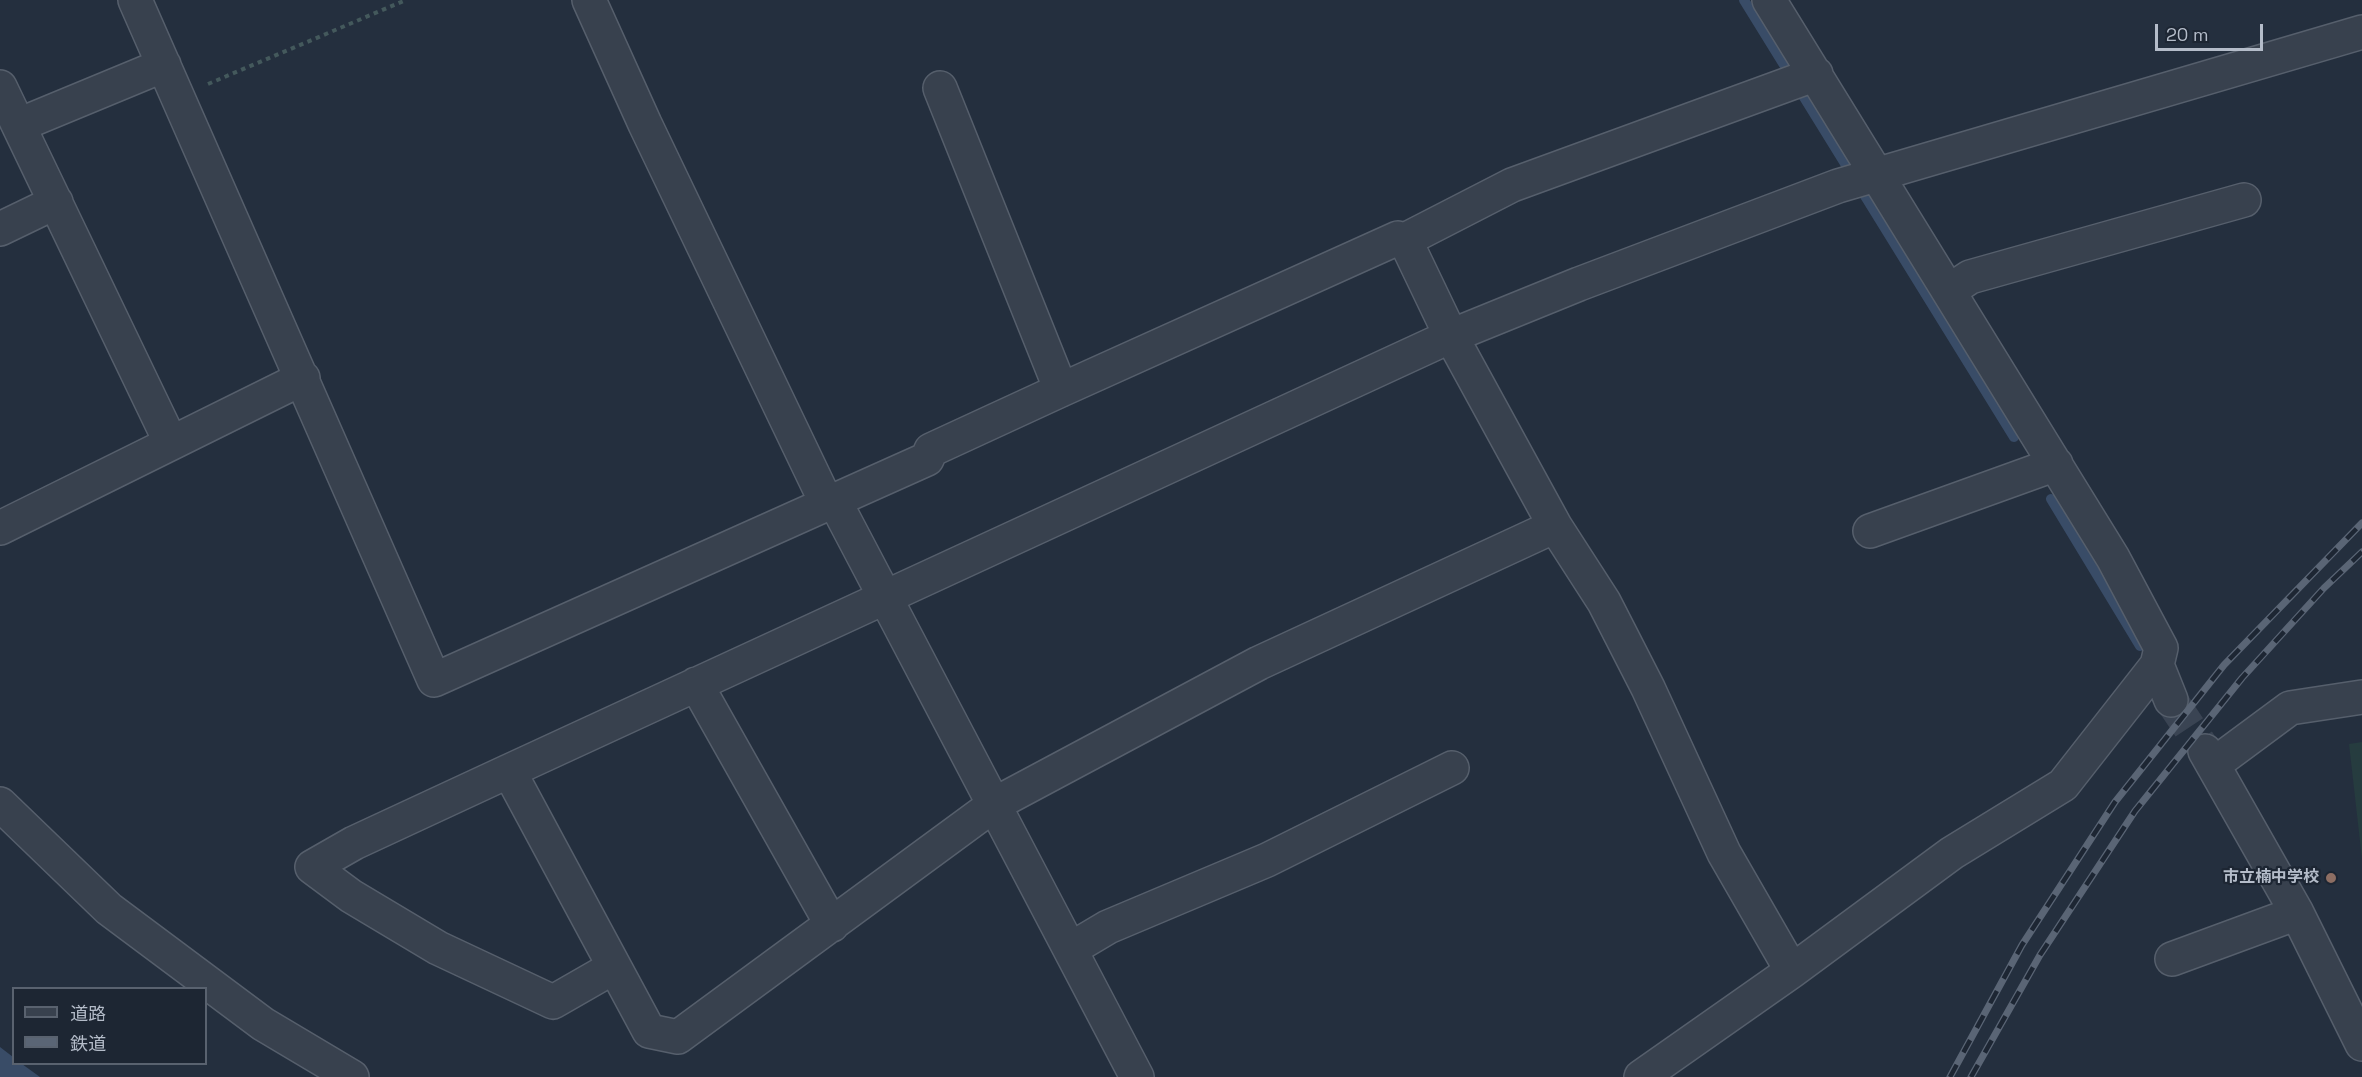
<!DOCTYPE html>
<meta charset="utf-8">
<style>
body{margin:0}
#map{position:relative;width:2362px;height:1077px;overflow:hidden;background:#242f3e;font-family:"Space Grotesk","Noto Sans JP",sans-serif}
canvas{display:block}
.legend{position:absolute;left:12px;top:987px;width:195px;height:78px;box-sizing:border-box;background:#1d2633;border:2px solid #59626f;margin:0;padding:8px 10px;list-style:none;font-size:18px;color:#b4bcc9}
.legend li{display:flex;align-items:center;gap:12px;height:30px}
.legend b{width:30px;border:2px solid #59626f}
.scale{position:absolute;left:2155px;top:24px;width:108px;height:27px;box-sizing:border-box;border:3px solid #b4bcc9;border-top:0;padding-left:8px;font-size:18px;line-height:21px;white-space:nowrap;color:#b4bcc9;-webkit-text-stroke:4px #1d2633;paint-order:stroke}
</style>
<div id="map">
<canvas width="2362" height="1077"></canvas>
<ul class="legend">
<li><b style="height:8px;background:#38414e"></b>道路</li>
<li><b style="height:8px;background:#5a6575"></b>鉄道</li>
</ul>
<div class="scale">20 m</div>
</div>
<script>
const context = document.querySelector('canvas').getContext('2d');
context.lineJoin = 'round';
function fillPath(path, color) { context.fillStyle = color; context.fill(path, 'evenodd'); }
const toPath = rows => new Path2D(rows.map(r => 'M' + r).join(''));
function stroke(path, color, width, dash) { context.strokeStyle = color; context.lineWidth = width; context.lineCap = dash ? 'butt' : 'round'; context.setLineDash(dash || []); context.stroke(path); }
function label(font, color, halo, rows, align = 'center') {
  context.font = font + ' "Space Grotesk","Noto Sans JP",sans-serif'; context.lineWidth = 4.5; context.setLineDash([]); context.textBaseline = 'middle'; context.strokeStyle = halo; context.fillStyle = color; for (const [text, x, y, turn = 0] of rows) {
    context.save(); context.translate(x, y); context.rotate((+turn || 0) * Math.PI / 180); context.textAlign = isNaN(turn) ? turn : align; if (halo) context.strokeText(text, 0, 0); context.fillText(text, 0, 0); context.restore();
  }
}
fillPath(toPath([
 [2362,742,2362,859,2349,744]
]), '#263c3f');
fillPath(toPath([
 [0,1047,13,1057,14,1064,22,1064,40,1077,0,1077]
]), '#394c67');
stroke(toPath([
 [1744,0,2014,437],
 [2051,499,2140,646]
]), '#394c67', 10);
stroke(toPath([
 [2171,700,2205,751]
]), '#3a4453', 33, [33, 16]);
const minor = toPath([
 [135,0,434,680,927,459,931,450,1061,390,1398,238,1405,240,1512,185,1816,74],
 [589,0,645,124,827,504],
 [0,87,171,443],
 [940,88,1061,390],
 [19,125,164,65],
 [0,229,56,202],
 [1405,240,1451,336,1555,526,1259,663,995,804,678,1037,649,1031,509,771,1451,336,1579,284,1838,186,2362,32],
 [1949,291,1970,277,2244,200],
 [834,500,1137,1077],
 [1555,526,1604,602,1648,688,1724,853,1792,971],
 [0,528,303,378],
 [1870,531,2056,464],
 [2157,665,2171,700],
 [696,684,832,925],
 [2205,751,2297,913,2362,1044],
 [2213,765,2290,708,2362,697],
 [509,771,354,843,312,867,351,896,438,948,553,1002,614,967],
 [0,804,109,909,263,1024,352,1077],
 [1071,949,1108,927,1267,860,1452,768],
 [2172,959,2297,913],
 [1641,1077,1792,971,1952,853,2063,785,2157,665,2161,648,2113,558,1769,0]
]);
stroke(minor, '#565f6c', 36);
stroke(toPath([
 [208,84,406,0]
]), '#44595c', 4, [4.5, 4.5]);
stroke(minor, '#38414e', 33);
const rail = toPath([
 [1950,1077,2022,945,2115,802,2224,665,2362,523],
 [1971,1077,2040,955,2135,811,2242,678,2324,588,2362,552]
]);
stroke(rail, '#5a6575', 7);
stroke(rail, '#1d2633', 4.5, [14]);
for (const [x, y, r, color] of [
 [2331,878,6,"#8d6e63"]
]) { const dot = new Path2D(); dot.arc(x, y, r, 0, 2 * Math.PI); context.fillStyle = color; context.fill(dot); stroke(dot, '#1d2633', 2); }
label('bold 16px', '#b4bcc9', '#1d2633', [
 ["市立楠中学校",2319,878]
], 'right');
</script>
